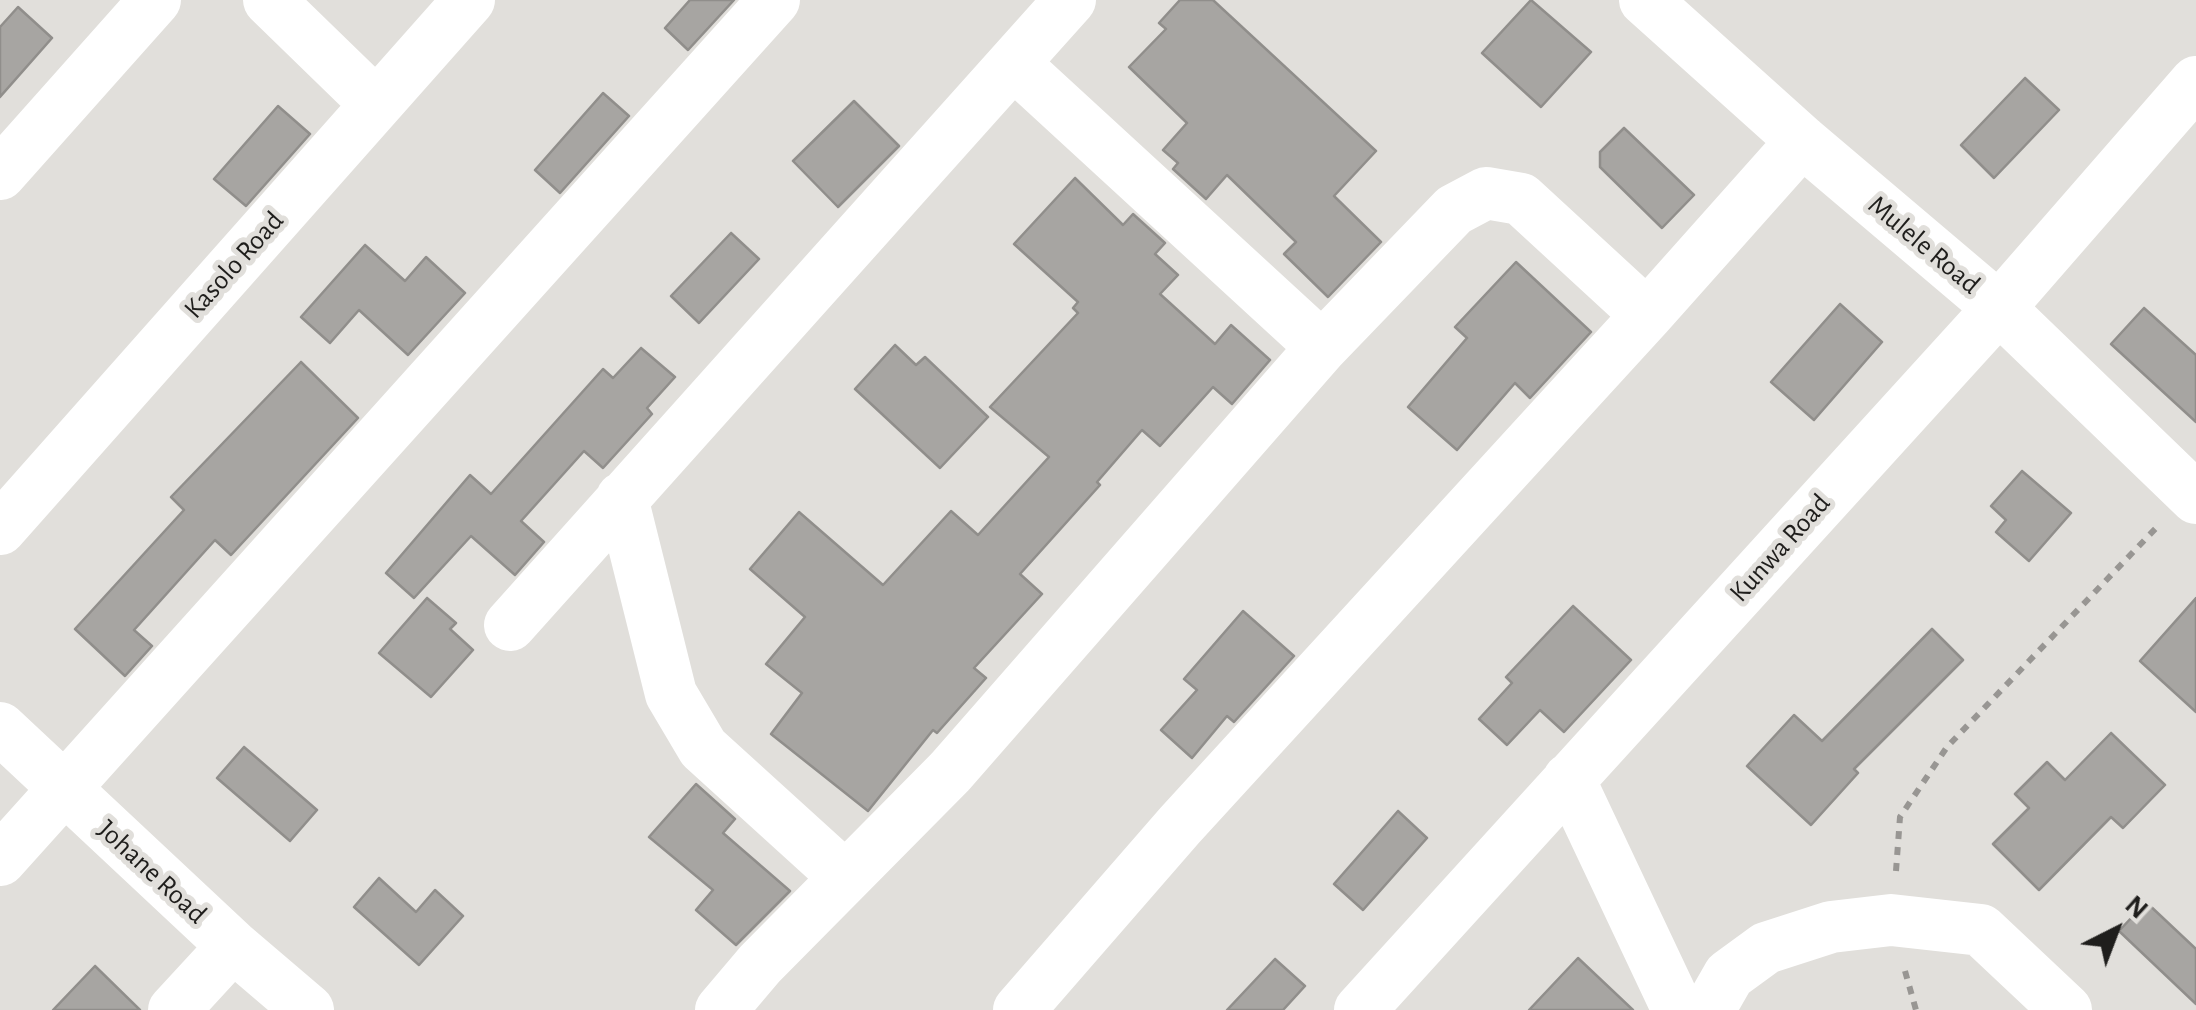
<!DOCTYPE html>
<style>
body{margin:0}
#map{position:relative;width:2196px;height:1010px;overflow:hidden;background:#e1dfdb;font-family:"Alegreya Sans",sans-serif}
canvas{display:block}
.north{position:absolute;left:2066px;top:880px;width:100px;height:100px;-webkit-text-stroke:8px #e1dfdb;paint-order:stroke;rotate:42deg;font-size:28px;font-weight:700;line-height:40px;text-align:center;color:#1f1e1c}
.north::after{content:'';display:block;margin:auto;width:35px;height:45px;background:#1f1e1c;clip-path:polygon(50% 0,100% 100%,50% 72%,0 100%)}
</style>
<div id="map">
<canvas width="2196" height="1010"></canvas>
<div class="north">N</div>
</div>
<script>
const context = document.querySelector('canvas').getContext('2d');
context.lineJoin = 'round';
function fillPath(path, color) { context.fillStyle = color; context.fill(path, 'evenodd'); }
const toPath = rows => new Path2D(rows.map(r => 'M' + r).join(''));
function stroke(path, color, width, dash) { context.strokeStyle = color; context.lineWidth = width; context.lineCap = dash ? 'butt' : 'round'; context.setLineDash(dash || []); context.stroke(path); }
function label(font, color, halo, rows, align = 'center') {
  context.font = font + ' "Alegreya Sans",sans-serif'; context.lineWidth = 10; context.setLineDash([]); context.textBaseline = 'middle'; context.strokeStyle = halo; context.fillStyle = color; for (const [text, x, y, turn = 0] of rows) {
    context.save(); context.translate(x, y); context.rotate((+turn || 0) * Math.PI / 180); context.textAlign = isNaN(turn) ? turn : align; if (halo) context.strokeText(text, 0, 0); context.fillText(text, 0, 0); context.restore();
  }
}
const building = toPath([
 [690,0,734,0,688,50,665,28,690,0],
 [1180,0,1213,0,1376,151,1334,196,1381,242,1328,297,1284,254,1296,242,1227,175,1206,199,1173,169,1178,163,1163,150,1187,123,1129,67,1166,29,1159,23,1180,0],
 [1531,0,1591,52,1541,107,1482,53,1531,0],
 [18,7,52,38,0,97,0,27,18,7],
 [2025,78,2059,110,1994,178,1961,145,2025,78],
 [603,93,629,116,560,193,535,170,603,93],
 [854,101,899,146,838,207,793,161,854,101],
 [278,106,310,134,246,206,214,179,278,106],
 [1624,128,1694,195,1662,228,1600,167,1600,152,1624,128],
 [1075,178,1123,225,1133,214,1165,243,1155,254,1178,275,1160,294,1215,344,1231,325,1270,360,1232,404,1213,387,1160,446,1142,430,1097,482,1100,485,1020,574,1042,594,974,668,986,678,937,733,933,730,868,811,771,734,802,693,766,664,805,617,750,569,799,512,883,585,951,511,978,535,1049,457,990,407,1078,313,1073,308,1078,302,1014,244,1075,178],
 [731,233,759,259,699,323,671,296,731,233],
 [365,245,405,281,426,257,465,293,408,355,359,310,330,343,301,317,365,245],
 [1516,262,1591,332,1530,398,1515,383,1457,450,1408,407,1467,338,1455,327,1516,262],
 [1840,304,1882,342,1814,420,1771,382,1840,304],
 [2144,308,2196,355,2196,422,2111,344,2144,308],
 [895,345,916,365,925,357,988,417,940,468,855,389,895,345],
 [641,348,675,377,647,408,652,414,603,468,584,451,521,521,544,542,515,575,471,536,414,598,386,573,470,475,491,494,603,369,613,378,641,348],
 [301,362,358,418,231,555,215,540,134,630,152,646,125,676,75,629,184,510,171,497,301,362],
 [2022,471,2071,513,2029,561,1996,532,2006,520,1991,506,2022,471],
 [427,598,456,623,450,629,473,650,431,697,379,653,427,598],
 [2196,598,2196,712,2140,661,2196,598],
 [1573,606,1631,660,1564,732,1540,710,1507,745,1479,719,1512,683,1506,677,1573,606],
 [1243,611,1294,656,1234,722,1227,716,1192,758,1161,730,1197,690,1184,679,1243,611],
 [1932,629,1963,660,1854,769,1858,773,1811,825,1747,766,1794,715,1822,741,1932,629],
 [2111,733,2165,785,2123,828,2111,817,2039,890,1993,844,2029,808,2015,794,2047,762,2065,780,2111,733],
 [244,747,317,810,290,841,217,778,244,747],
 [696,784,735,819,723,833,790,891,736,945,696,910,713,890,649,837,696,784],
 [1398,811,1427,838,1363,910,1334,884,1398,811],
 [379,878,416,912,435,890,463,916,419,965,354,907,379,878],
 [2146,902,2196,949,2196,1004,2119,931,2146,902],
 [1578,958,1633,1010,1529,1010,1578,958],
 [1275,959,1305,986,1283,1010,1227,1010,1275,959],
 [95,966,140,1010,53,1010,95,966]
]);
fillPath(building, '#a7a5a2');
stroke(building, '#908e8b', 2.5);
stroke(toPath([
 [1896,871,1900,817,1947,747,2157,527],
 [1905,971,1916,1010]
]), '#989693', 6, [8, 8]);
stroke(toPath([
 [269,0,376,104],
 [1645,0,1802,141,1999,308,2196,498],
 [0,174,155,0],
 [1322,347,1454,210,1486,193,1521,199,1647,315,1802,141],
 [622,498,671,694,703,748,845,877],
 [0,529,469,0],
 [510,625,1070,0],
 [0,728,233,946,308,1010],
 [1569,779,1678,1010],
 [0,860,774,0],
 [174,1010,233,946],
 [721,1010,760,964,950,772,1322,347,1014,64],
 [1019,1010,1180,825,1647,315],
 [1360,1010,1999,308,2196,82],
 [1709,1010,1729,975,1766,948,1831,927,1891,920,1981,930,2066,1010]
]), '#fff', 52);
label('28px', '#1f1e1c', '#e1dfdb', [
 ["Mulele Road",1924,245,40],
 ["Kasolo Road",234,265,-48],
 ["Kunwa Road",1780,548,-48],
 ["Johane Road",152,872,43]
]);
</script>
